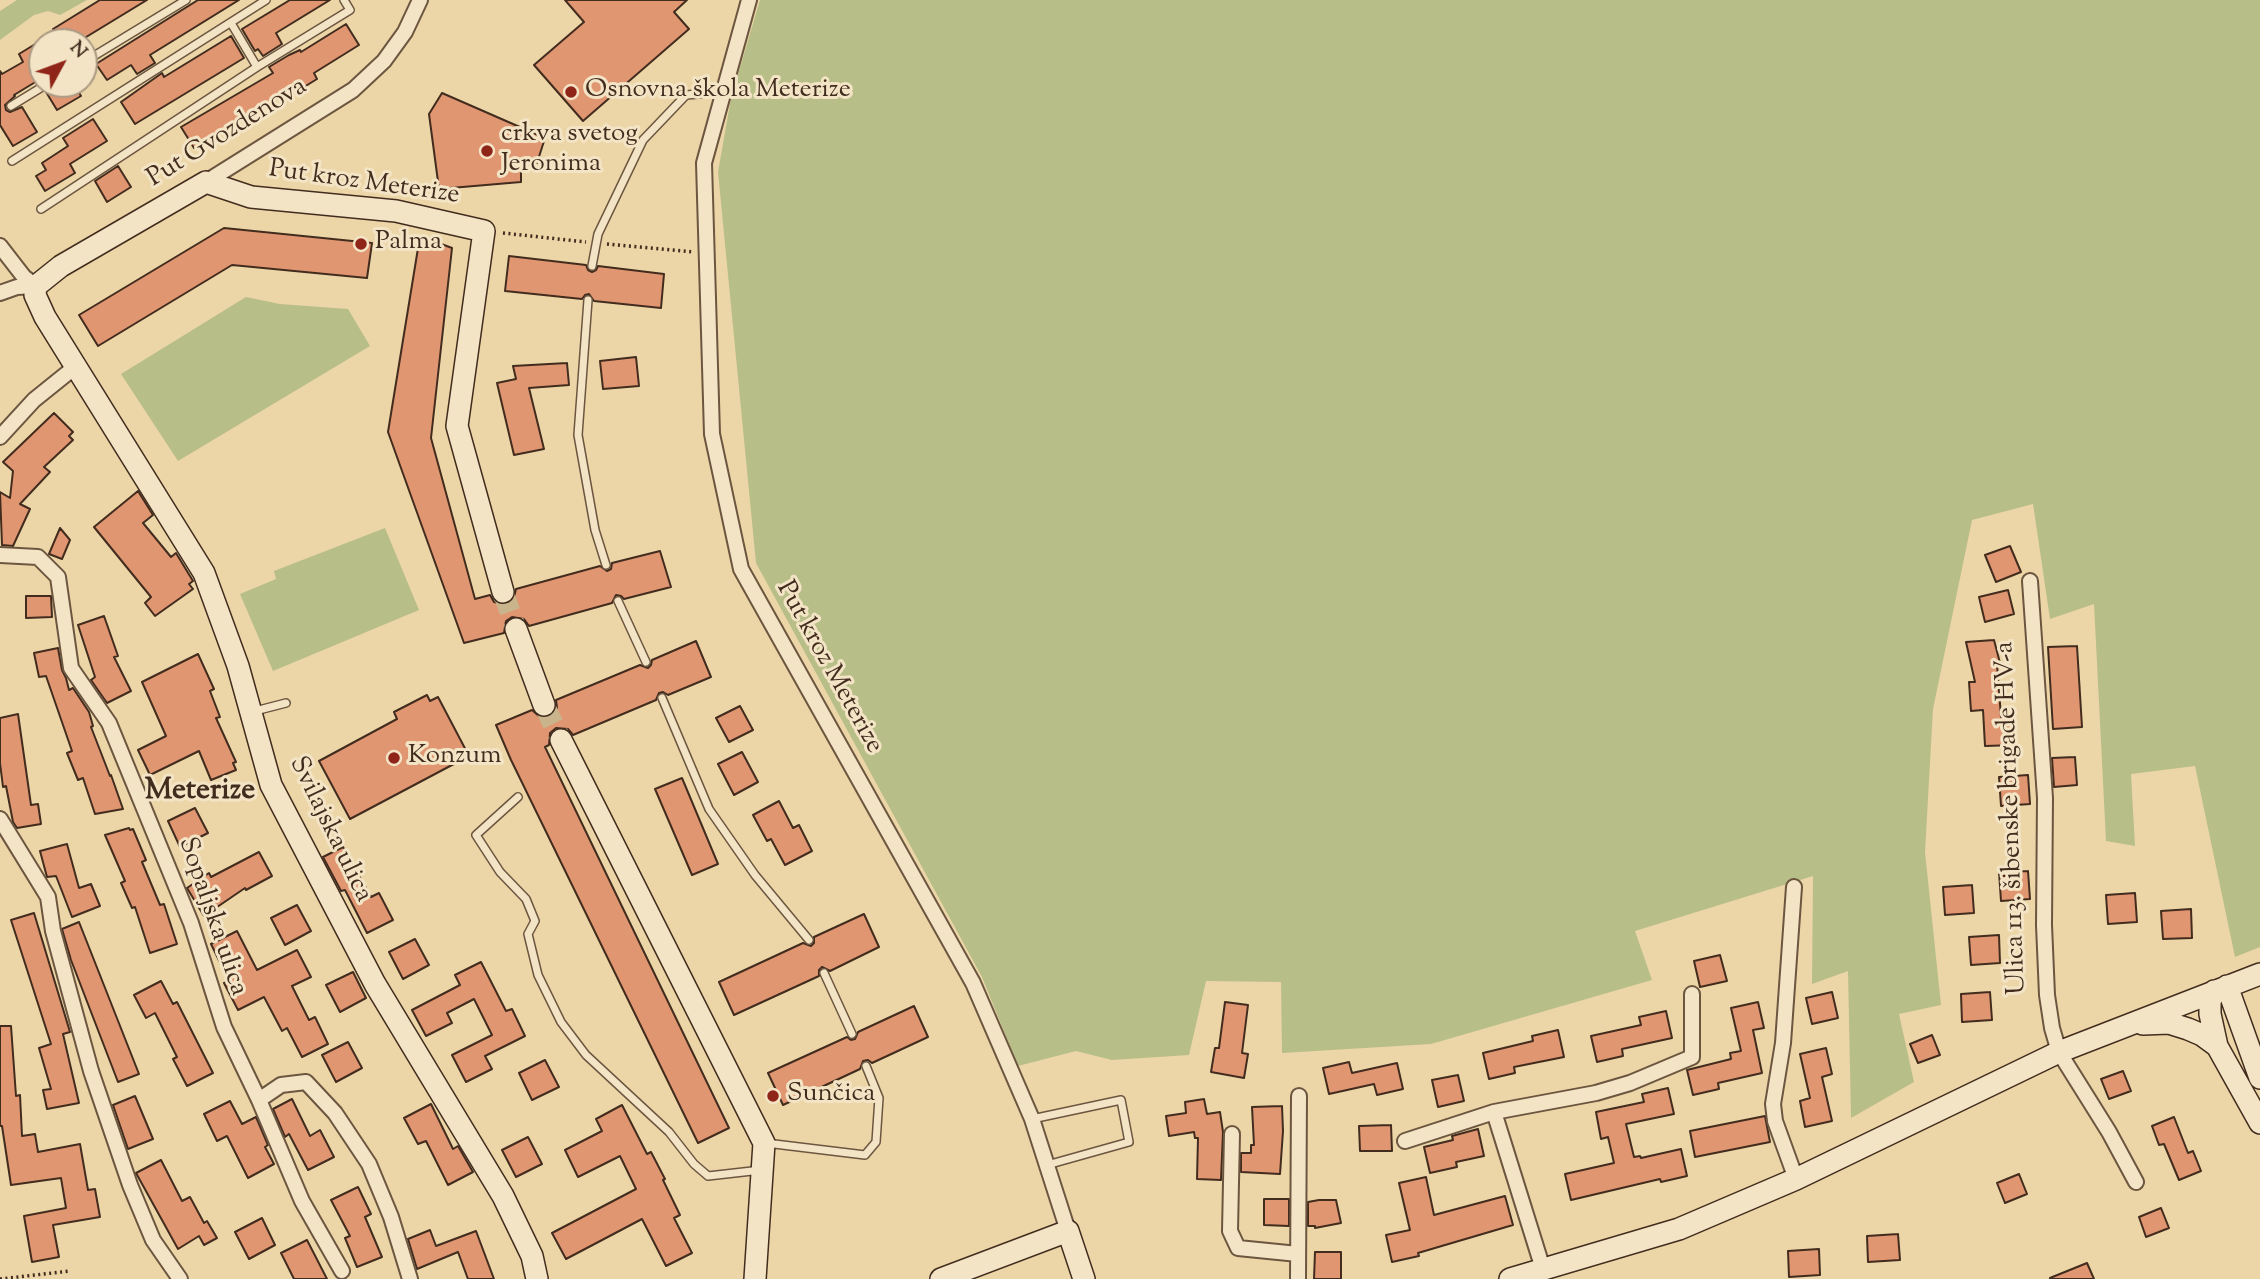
<!DOCTYPE html>
<meta charset="utf-8">
<style>
body{margin:0}
#map{position:relative;width:2260px;height:1279px;overflow:hidden;background:#ecd6a7;font-family:"Sorts Mill Goudy",serif}
canvas{display:block}
.north{position:absolute;left:28px;top:28px;width:70px;height:70px;box-sizing:border-box;background:#f3e4c6;border:2px solid #ac9a83;border-radius:50%;rotate:49deg;font-size:19px;font-weight:700;line-height:28px;text-align:center;color:#422c1e}
.north::after{content:'';display:block;margin:auto;width:24px;height:32px;background:#8f2418;clip-path:polygon(50% 0,100% 100%,50% 72%,0 100%)}
</style>
<div id="map">
<canvas width="2260" height="1279"></canvas>
<div class="north">N</div>
</div>
<script>
const context = document.querySelector('canvas').getContext('2d');
context.lineJoin = 'round';
function fillPath(path, color) { context.fillStyle = color; context.fill(path, 'evenodd'); }
const toPath = rows => new Path2D(rows.map(r => 'M' + r).join(''));
function stroke(path, color, width, dash) { context.strokeStyle = color; context.lineWidth = width; context.lineCap = dash ? 'butt' : 'round'; context.setLineDash(dash || []); context.stroke(path); }
function label(font, color, halo, rows, align = 'center') {
  context.font = font + ' "Sorts Mill Goudy",serif'; context.lineWidth = 6; context.setLineDash([]); context.textBaseline = 'middle'; context.strokeStyle = halo; context.fillStyle = color; for (const [text, x, y, turn = 0] of rows) {
    context.save(); context.translate(x, y); context.rotate((+turn || 0) * Math.PI / 180); context.textAlign = isNaN(turn) ? turn : align; if (halo) context.strokeText(text, 0, 0); context.fillText(text, 0, 0); context.restore();
  }
}
fillPath(toPath([
 [17,0,87,0,60,15,48,11,34,15,0,40,0,11],
 [760,0,2260,0,2260,947,2235,957,2195,766,2131,774,2135,846,2106,841,2094,604,2050,619,2033,504,1972,520,1933,709,1925,852,1941,1005,1899,1014,1914,1082,1851,1118,1848,971,1812,984,1813,876,1635,931,1652,980,1431,1044,1282,1053,1281,982,1206,981,1189,1055,1112,1060,1076,1051,1018,1066,982,977,756,563,718,172,731,98],
 [246,297,280,304,348,309,370,346,178,461,121,374],
 [385,528,419,610,273,671,240,594,276,579,274,571]
]), '#b8be87');
const building = toPath([
 [100,0,147,0,78,42,42,42,42,78,14,95,15,96,5,105,6,110,10,112,22,107,37,132,13,146,0,125,0,71,2,74,23,62,19,54,55,32,53,29,100,0],
 [198,0,239,0,150,55,155,63,137,74,131,65,107,80,96,64,198,0],
 [290,0,330,0,276,33,282,44,263,56,258,49,255,51,242,29,290,0],
 [565,0,687,0,674,12,689,29,583,121,534,65,584,22,565,0],
 [346,24,359,45,314,73,317,79,288,97,285,94,194,148,181,127,273,73,269,67,289,55,300,50,301,52,346,24],
 [231,36,244,58,135,124,121,102,162,73,164,77,231,36],
 [53,84,74,84,81,96,57,110,46,92,53,84],
 [442,93,545,138,537,163,521,164,521,182,439,189,429,114,442,93],
 [93,119,107,141,70,164,75,173,45,191,36,176,46,170,42,163,68,146,63,138,93,119],
 [118,166,131,187,107,202,95,181,118,166],
 [224,228,372,243,367,278,232,265,98,346,79,315,224,228],
 [420,236,452,248,431,438,475,599,490,595,494,602,506,605,513,601,516,589,600,566,607,571,611,569,612,563,660,551,671,587,624,599,621,596,616,595,612,603,529,626,524,619,512,617,506,621,504,633,464,643,388,432,420,236],
 [509,256,586,265,588,270,592,272,596,270,598,266,664,274,661,308,594,301,589,294,585,295,582,299,505,291,509,256],
 [636,357,639,386,603,389,600,361,636,357],
 [567,363,569,385,529,388,544,449,514,455,497,383,516,379,513,366,567,363],
 [54,413,73,432,69,436,73,440,44,467,50,472,20,504,30,509,13,546,2,545,0,492,10,498,13,471,3,462,54,413],
 [138,491,153,515,143,523,171,557,176,553,193,581,189,584,193,589,155,616,145,603,151,597,94,527,138,491],
 [60,528,70,540,62,559,49,554,60,528],
 [2010,546,2021,572,1996,582,1985,555,2010,546],
 [2008,590,2014,614,1985,622,1979,597,2008,590],
 [26,596,51,596,52,617,26,618,26,596],
 [104,616,118,656,114,657,131,691,107,703,91,680,95,677,78,625,104,616],
 [1994,640,2000,663,1997,664,2001,717,2013,716,2015,745,1985,746,1983,710,1971,711,1969,682,1975,682,1966,642,1994,640],
 [696,641,711,677,668,695,663,692,659,693,656,700,573,735,568,729,556,728,550,733,549,745,545,747,729,1128,698,1143,511,760,496,725,532,710,541,718,549,717,557,708,556,700,640,665,648,668,651,665,652,660,696,641],
 [2077,646,2082,727,2053,729,2048,647,2077,646],
 [58,648,62,670,66,678,69,690,73,688,89,712,93,726,91,727,110,776,111,775,123,809,95,814,83,778,78,780,67,753,72,751,46,676,39,677,34,653,58,648],
 [198,654,214,689,210,691,220,717,216,718,236,762,233,763,236,770,211,780,199,751,150,775,138,750,166,736,142,682,198,654],
 [427,695,430,701,438,697,469,756,350,819,319,761,397,719,394,712,427,695],
 [740,706,753,730,729,742,716,718,740,706],
 [18,714,31,805,38,804,41,824,17,828,13,822,6,786,3,787,0,763,0,718,18,714],
 [742,752,758,782,734,795,718,764,742,752],
 [2075,757,2077,785,2054,787,2052,758,2075,757],
 [2028,775,2030,804,2001,806,1999,777,2028,775],
 [682,778,718,864,692,875,655,789,682,778],
 [779,801,793,828,799,825,812,851,785,865,771,839,767,841,753,815,779,801],
 [195,808,208,833,180,847,168,821,195,808],
 [129,828,130,830,133,829,146,860,142,862,160,905,164,904,177,944,150,953,135,907,132,908,121,883,125,881,105,835,129,828],
 [67,844,79,888,91,884,100,906,72,917,56,876,47,877,40,851,67,844],
 [343,847,371,897,379,893,393,920,367,933,345,890,341,891,323,857,343,847],
 [259,852,272,876,246,890,245,888,204,916,187,888,209,873,211,877,259,852],
 [2028,871,2030,899,2001,901,1999,872,2028,871],
 [1972,885,1974,913,1945,915,1943,887,1972,885],
 [2135,893,2137,922,2108,924,2106,895,2135,893],
 [297,905,311,931,285,945,271,918,297,905],
 [2191,909,2192,938,2163,939,2161,911,2191,909],
 [34,913,70,1032,63,1034,79,1103,47,1109,43,1090,51,1089,39,1048,51,1044,11,920,34,913],
 [864,914,879,947,830,971,822,967,819,970,819,976,734,1015,719,982,803,943,811,946,814,943,814,937,864,914],
 [79,922,139,1074,118,1082,71,960,62,929,79,922],
 [237,931,257,970,297,950,311,977,292,986,309,1020,315,1017,328,1044,302,1057,287,1028,282,1031,264,997,238,1010,224,983,229,981,211,944,237,931],
 [1999,935,2000,963,1971,965,1969,937,1999,935],
 [415,939,429,965,403,979,389,952,415,939],
 [1720,955,1727,981,1700,987,1694,961,1720,955],
 [481,962,506,1011,512,1009,525,1036,485,1056,492,1069,466,1082,452,1055,492,1035,474,999,447,1013,452,1023,426,1036,412,1010,460,985,455,975,481,962],
 [353,972,366,998,340,1012,326,985,353,972],
 [161,981,173,1004,177,1002,213,1073,187,1086,173,1059,177,1057,155,1013,146,1018,134,995,161,981],
 [1832,992,1838,1018,1812,1024,1806,998,1832,992],
 [1990,992,1992,1020,1962,1022,1961,994,1990,992],
 [1225,1002,1248,1005,1242,1053,1248,1054,1244,1078,1211,1072,1215,1048,1219,1048,1225,1002],
 [1758,1002,1764,1028,1753,1030,1762,1073,1718,1083,1719,1089,1693,1095,1687,1070,1731,1059,1730,1053,1741,1051,1731,1008,1758,1002],
 [914,1006,928,1037,872,1063,868,1060,863,1061,860,1069,783,1105,768,1073,847,1037,851,1040,855,1039,858,1032,914,1006],
 [1666,1011,1672,1038,1622,1049,1623,1056,1597,1062,1591,1036,1641,1025,1639,1017,1666,1011],
 [0,1026,11,1026,16,1096,20,1095,22,1136,35,1134,38,1152,80,1144,88,1190,95,1189,100,1217,53,1225,59,1257,32,1262,24,1216,66,1208,61,1178,11,1185,2,1126,0,1126,0,1026],
 [1558,1030,1564,1057,1514,1067,1515,1073,1489,1079,1483,1053,1533,1041,1532,1036,1558,1030],
 [1932,1035,1940,1055,1918,1063,1910,1044,1932,1035],
 [348,1042,362,1068,336,1082,322,1055,348,1042],
 [1826,1048,1832,1074,1822,1077,1832,1121,1805,1127,1800,1101,1810,1098,1800,1054,1826,1048],
 [545,1060,559,1087,532,1100,519,1073,545,1060],
 [1349,1062,1352,1073,1397,1063,1403,1089,1377,1095,1374,1084,1329,1094,1323,1068,1349,1062],
 [2123,1071,2131,1091,2109,1099,2101,1079,2123,1071],
 [1458,1075,1464,1101,1438,1107,1432,1080,1458,1075],
 [1668,1088,1674,1114,1626,1124,1634,1157,1640,1156,1641,1158,1681,1149,1687,1176,1661,1182,1660,1179,1571,1200,1565,1174,1614,1163,1608,1137,1601,1139,1596,1112,1644,1102,1642,1094,1668,1088],
 [135,1096,153,1139,128,1149,113,1105,135,1096],
 [292,1099,310,1136,320,1130,334,1157,308,1170,289,1134,285,1137,273,1109,292,1099],
 [1204,1099,1207,1114,1220,1112,1223,1132,1221,1180,1197,1179,1198,1138,1195,1138,1194,1132,1169,1136,1166,1116,1186,1113,1185,1102,1204,1099],
 [230,1101,242,1124,256,1117,268,1145,265,1147,274,1164,248,1178,227,1136,217,1141,204,1114,230,1101],
 [431,1104,453,1149,458,1146,473,1172,448,1185,426,1141,418,1144,404,1118,431,1104],
 [622,1105,647,1154,651,1152,665,1179,663,1180,680,1215,674,1218,692,1253,666,1266,642,1219,566,1259,552,1233,636,1189,620,1156,578,1177,565,1150,602,1131,596,1119,622,1105],
 [1282,1106,1283,1131,1280,1174,1241,1172,1241,1153,1251,1153,1251,1145,1254,1145,1252,1107,1282,1106],
 [1765,1116,1770,1142,1695,1157,1690,1131,1765,1116],
 [2174,1117,2188,1153,2193,1151,2201,1171,2179,1180,2164,1144,2159,1145,2152,1126,2174,1117],
 [1391,1125,1392,1151,1360,1151,1359,1126,1391,1125],
 [1478,1129,1484,1156,1456,1162,1457,1167,1430,1173,1424,1147,1453,1140,1452,1136,1478,1129],
 [528,1137,542,1164,516,1177,502,1150,528,1137],
 [161,1160,182,1201,190,1197,204,1223,207,1221,217,1238,204,1245,199,1236,178,1249,136,1173,161,1160],
 [2019,1174,2027,1194,2005,1203,1997,1183,2019,1174],
 [1426,1177,1434,1215,1505,1196,1513,1225,1418,1253,1419,1256,1392,1262,1386,1235,1410,1230,1399,1183,1426,1177],
 [358,1187,371,1214,365,1217,382,1257,357,1267,345,1238,350,1236,331,1200,358,1187],
 [1264,1199,1289,1199,1289,1226,1264,1225,1264,1199],
 [1319,1200,1336,1200,1341,1223,1315,1228,1315,1226,1308,1226,1308,1202,1319,1200],
 [2161,1208,2169,1228,2146,1237,2139,1217,2161,1208],
 [262,1218,275,1245,249,1259,235,1232,262,1218],
 [430,1230,436,1246,476,1231,494,1279,468,1279,458,1252,417,1269,408,1239,430,1230],
 [1898,1234,1900,1260,1868,1262,1867,1236,1898,1234],
 [307,1240,327,1279,294,1279,281,1253,307,1240],
 [1819,1249,1820,1275,1789,1277,1788,1251,1819,1249],
 [1315,1252,1341,1252,1341,1279,1314,1279,1315,1252],
 [2087,1263,2094,1279,2050,1279,2050,1278,2087,1263]
]);
fillPath(building, '#e19672');
stroke(building, '#422c1e', 2);
stroke(toPath([
 [503,592,516,629],
 [544,705,561,740]
]), '#cab48c', 21, [21, 10]);
const lane = toPath([
 [231,23,257,67],
 [84,62,186,0],
 [11,106,47,84],
 [12,161,266,0],
 [41,209,257,67,350,10,344,0],
 [592,266,598,234,643,140,686,95,723,92],
 [588,300,578,435,595,530,606,565],
 [618,601,646,662],
 [662,698,709,809,755,875,809,940],
 [255,711,286,703],
 [518,797,476,835,500,872,526,899,535,921,528,934,538,975,561,1022,586,1055,669,1132,694,1164,708,1176,761,1170],
 [824,973,852,1034],
 [1032,1119,1121,1100,1129,1142,1047,1165],
 [766,1143,865,1155,876,1142,879,1098,866,1066]
]);
const street = toPath([
 [749,0,704,163,712,434,741,569,973,983,1032,1119,1068,1231],
 [206,182,353,90,384,61,405,32,420,0],
 [0,246,24,277,36,286],
 [0,293,17,287,36,286],
 [0,437,34,400,75,367],
 [0,555,38,557,58,577,71,668,109,723,191,923,224,1027,259,1100,281,1085,306,1082,335,1113,369,1164,391,1217,410,1279],
 [2030,581,2045,798,2044,925,2047,995,2052,1028,2059,1052,2109,1132,2136,1182],
 [0,819,48,897,53,931,91,1071,130,1185,153,1240,180,1279],
 [1794,887,1783,1043,1773,1104,1775,1121,1796,1179],
 [259,1100,302,1201,342,1271],
 [1494,1112,1543,1269],
 [1232,1134,1230,1231,1238,1248,1298,1254],
 [1405,1141,1494,1112,1596,1093,1630,1083,1692,1057,1692,994],
 [1298,1279,1299,1096]
]);
const secondary = toPath([
 [503,592,457,426,484,231,396,211,251,197,206,182,61,266,36,286,35,295,45,317,204,573,238,666,271,785,375,984,503,1196,532,1256,537,1279],
 [516,629,544,705],
 [561,740,764,1143,755,1279],
 [2227,986,2260,1078],
 [2214,991,2210,1002,2210,1014,2217,1046,2260,1123],
 [2143,1024,2169,1023,2188,1029,2202,1035,2217,1046],
 [941,1279,1068,1231,1084,1279],
 [1510,1279,1679,1229,1796,1179,2059,1052,2260,974]
]);
stroke(lane, '#6c5640', 10);
stroke(street, '#6c5640', 18);
stroke(secondary, '#422c1e', 24);
stroke(toPath([
 [503,233,586,242],
 [607,244,694,252],
 [0,1279,70,1271]
]), '#422c1e', 3.5, [2, 3.5]);
stroke(lane, '#f3e4c6', 7);
stroke(street, '#f3e4c6', 14);
stroke(secondary, '#f3e4c6', 21);
for (const [x, y, r, color] of [
 [571,92,7,"#8f2418"],
 [487,151,7,"#8f2418"],
 [361,244,7,"#8f2418"],
 [394,758,7,"#8f2418"],
 [773,1096,7,"#8f2418"]
]) { const dot = new Path2D(); dot.arc(x, y, r, 0, 2 * Math.PI); context.fillStyle = color; context.fill(dot); stroke(dot, '#f3e4c6', 2.5); }
label('26px', '#422c1e', '#f3e4c6', [
 ["Osnovna škola Meterize",585,92],
 ["crkva svetog",501,136],
 ["Jeronima",501,166],
 ["Palma",375,244],
 ["Konzum",408,758],
 ["Sunčica",787,1096]
], 'left');
label('26px', '#422c1e', '#f3e4c6', [
 ["Put Gvozdenova",228,134,-32],
 ["Put kroz Meterize",364,184,8],
 ["Put kroz Meterize",828,668,61],
 ["Ulica 113. šibenske brigade HV-a",2013,818,-92],
 ["Svilajska ulica",329,830,64],
 ["Sopaljska ulica",211,917,71]
]);
label('bold 30px', '#422c1e', '#f3e4c6', [
 ["Meterize",200,793]
]);
</script>
